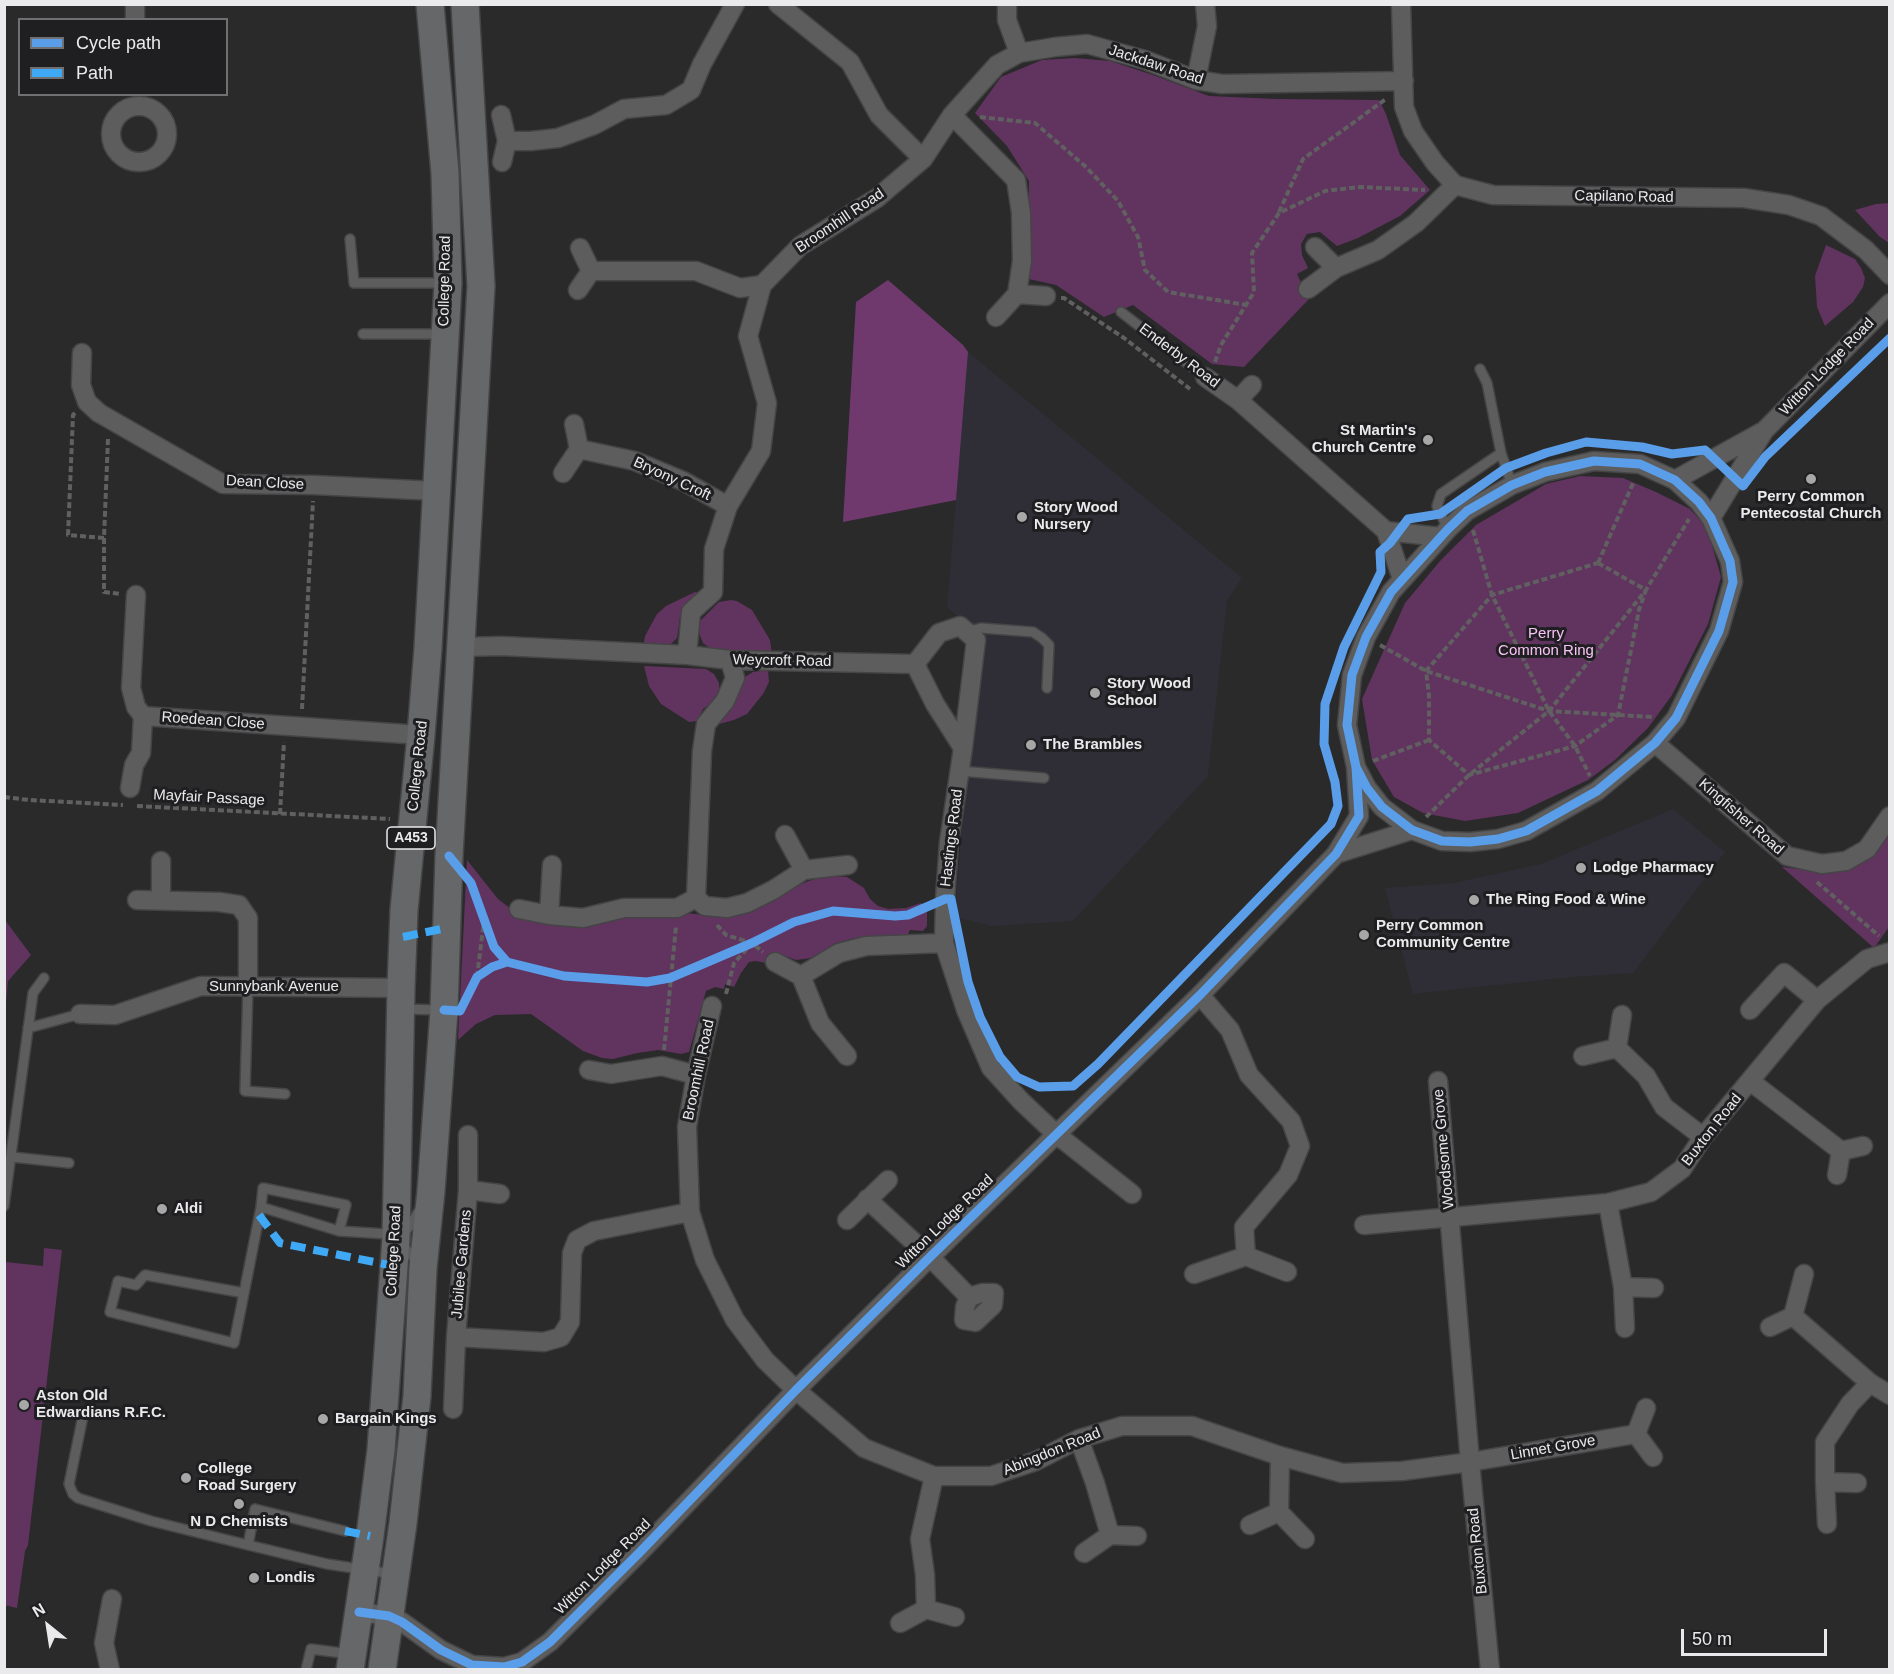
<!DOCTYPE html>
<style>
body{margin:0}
#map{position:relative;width:1894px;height:1674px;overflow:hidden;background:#2a2a2b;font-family:Arial,sans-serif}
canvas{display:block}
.frame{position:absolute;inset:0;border:6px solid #eaeaec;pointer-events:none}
.legend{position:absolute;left:18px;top:18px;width:210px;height:78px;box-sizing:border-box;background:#1f1f22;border:2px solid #707073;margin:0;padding:8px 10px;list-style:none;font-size:18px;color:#eaeaec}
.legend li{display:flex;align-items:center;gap:12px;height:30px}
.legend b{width:30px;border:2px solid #707073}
.north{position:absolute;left:18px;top:1596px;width:60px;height:60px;-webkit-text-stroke:4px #1f1f22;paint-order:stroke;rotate:330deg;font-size:16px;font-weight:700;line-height:24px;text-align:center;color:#eaeaec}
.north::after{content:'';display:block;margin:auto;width:21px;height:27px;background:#eaeaec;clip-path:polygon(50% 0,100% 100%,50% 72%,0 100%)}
.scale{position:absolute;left:1681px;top:1629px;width:146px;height:27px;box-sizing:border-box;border:3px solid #eaeaec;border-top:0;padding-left:8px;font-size:18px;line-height:21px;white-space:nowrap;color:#eaeaec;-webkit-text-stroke:4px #1f1f22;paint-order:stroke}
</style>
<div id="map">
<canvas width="1894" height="1674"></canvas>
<div class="frame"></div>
<ul class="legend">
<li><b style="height:8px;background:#5a9eea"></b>Cycle path</li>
<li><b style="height:8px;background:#3fa9f5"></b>Path</li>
</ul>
<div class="north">N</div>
<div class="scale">50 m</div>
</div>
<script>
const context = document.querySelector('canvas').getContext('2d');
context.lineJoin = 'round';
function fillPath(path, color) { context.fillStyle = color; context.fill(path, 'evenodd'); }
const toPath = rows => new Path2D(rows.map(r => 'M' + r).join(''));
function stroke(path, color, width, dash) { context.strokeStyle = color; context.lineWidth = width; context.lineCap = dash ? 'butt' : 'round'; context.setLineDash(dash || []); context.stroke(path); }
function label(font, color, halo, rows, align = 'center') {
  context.font = font + ' Arial,sans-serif'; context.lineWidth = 6; context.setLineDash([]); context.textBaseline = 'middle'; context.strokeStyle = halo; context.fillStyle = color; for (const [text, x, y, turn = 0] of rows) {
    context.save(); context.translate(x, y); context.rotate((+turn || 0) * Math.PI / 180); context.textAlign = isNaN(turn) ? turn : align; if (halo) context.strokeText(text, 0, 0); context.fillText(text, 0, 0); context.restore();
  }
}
fillPath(toPath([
 [968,352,1242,578,1227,601,1208,776,1073,921,992,926,955,917,967,750,980,636,947,607],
 [1673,809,1725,852,1633,973,1570,977,1413,994,1385,888,1454,883,1541,864]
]), '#2f2e36');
fillPath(toPath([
 [1075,58,1110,61,1150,74,1209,96,1276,99,1379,100,1386,114,1400,155,1430,190,1400,216,1358,238,1337,246,1320,232,1307,234,1301,244,1302,255,1308,268,1297,274,1309,299,1244,367,1212,364,1133,305,1104,317,1056,285,1029,279,1029,181,1007,146,975,113,1001,77,1042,60],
 [1889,203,1890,203,1889,243,1880,237,1855,210,1876,204],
 [1826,245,1855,259,1861,268,1865,278,1863,287,1853,302,1825,326,1817,307,1815,276],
 [1580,476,1623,478,1656,492,1690,509,1707,528,1721,577,1708,624,1672,695,1648,728,1615,760,1588,780,1518,813,1465,821,1423,813,1394,797,1372,760,1362,699,1405,603,1440,561,1476,525,1546,484],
 [695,592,700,593,686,607,680,617,677,638,669,646,643,648,645,636,657,614,666,606],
 [731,600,737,601,752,610,770,640,772,655,711,649,703,643,699,633,699,622,719,602],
 [644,666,706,669,714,674,719,683,719,694,713,702,703,709,697,721,689,722,661,704,649,686],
 [768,670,769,682,763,694,747,714,734,720,715,725,734,705,740,680,753,672],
 [1889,833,1889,927,1874,948,1782,867,1823,872,1843,872,1870,856],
 [467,860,498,899,524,919,579,928,624,916,685,913,716,916,734,916,752,912,798,885,825,875,847,877,864,888,870,899,878,906,888,909,906,908,921,903,927,912,927,926,923,931,910,930,907,936,868,936,851,939,836,943,811,958,796,960,782,955,775,956,770,964,756,961,749,962,741,973,734,987,725,984,724,989,715,987,706,991,689,1052,681,1054,658,1050,637,1053,613,1059,602,1058,583,1051,531,1014,495,1015,476,1024,458,1040],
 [5,920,31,955,8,981,5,1014],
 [44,1248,62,1250,28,1545,25,1551,17,1608,4,1605,5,1262,43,1266]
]), '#61335f');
fillPath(toPath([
 [888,280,963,345,968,352,956,500,843,522,856,302]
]), '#70396e');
const lane = toPath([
 [350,239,354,283,445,283],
 [1121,312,1205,377],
 [363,334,442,334],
 [1480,369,1487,383,1501,453,1512,485],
 [1448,529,1437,506,1441,494,1501,453],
 [966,632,981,628,1033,632,1042,638,1049,645,1047,688],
 [960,771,1044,778],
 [248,986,245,1091,285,1094],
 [403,1009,440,1010],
 [28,1028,80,1014],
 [12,1157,69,1163],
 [4,1206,33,993,44,978],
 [261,1207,263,1188,346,1205,339,1231],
 [403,1233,409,1227,421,1208],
 [244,1293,145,1275,136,1285,118,1281,110,1312,234,1343,244,1293,261,1207,339,1231,387,1234,396,1238,418,1263],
 [83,1416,69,1484,73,1494,78,1498,151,1521,248,1545,327,1564,393,1574],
 [248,1545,255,1509,345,1531],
 [306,1670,311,1649,350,1654]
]);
const street = toPath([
 [135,4,135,20],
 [778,4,850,62,879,115,923,159],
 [1007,4,1007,20,1019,53],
 [1401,4,1404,107,1413,131,1435,163,1455,185,1493,195,1744,198,1789,205,1821,216,1866,250,1890,275],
 [1196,80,1207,26,1205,4],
 '111 134a28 28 0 1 1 56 0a28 28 0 1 1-56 0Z',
 [501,115,507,141],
 [952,115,1016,180,1021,213,1022,261,1017,294,996,317],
 [502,162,507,141,531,141,558,138,594,125,624,109,666,105,691,90,702,64,735,4],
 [1315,247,1336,268],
 [580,248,591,271],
 [1308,289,1336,268,1378,250,1416,223,1455,185],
 [578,290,591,271,696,271,740,288,762,285],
 [1017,294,1046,296],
 [82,353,81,385,87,402,99,413,223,484,314,485,436,491],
 [1205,377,1238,400,1386,531,1402,579],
 [1238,400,1252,385],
 [574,424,579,449],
 [563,473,579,449,635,461,683,481,728,506],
 [1675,480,1762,432],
 [1711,518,1764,431,1890,303],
 [1386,531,1441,537],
 [136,595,131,688,136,707,143,716,421,735],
 [460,647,502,646,687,655,730,660,915,664,939,633,960,626,976,640,963,748],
 [687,655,691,612,713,592,714,549,728,506,761,451,767,403,748,336,762,285,800,246,877,198,923,159,952,115,997,65,1019,53,1055,47,1087,44,1145,60,1196,80,1222,84,1404,81],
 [915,664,935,704,963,748,949,842,945,899,944,943,966,1010,991,1068,1021,1101,1056,1134,1132,1194],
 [1655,743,1787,856,1822,864,1846,861,1867,849,1890,816],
 [130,788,134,765,141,753,143,716],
 [785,835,804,870],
 [1336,854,1412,830],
 [696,898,702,751,706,724,725,701,735,678,730,660],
 [696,898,705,906,727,908,747,903,773,890,804,870,848,865],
 [161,899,161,861],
 [137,900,219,902,239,905,248,918,248,986],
 [519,909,549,915,583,918,624,908,677,908,696,898],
 [549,915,552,865],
 [775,962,801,976],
 [712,1006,696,1075,687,1127,690,1212,705,1260,735,1320,765,1360,796,1390,864,1448,934,1476,991,1476,1036,1461,1079,1439,1122,1426,1192,1426,1280,1456,1342,1473,1402,1471,1470,1462,1636,1434,1646,1408],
 [1750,1010,1784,973,1817,1000],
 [80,1014,115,1015,201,986,401,988],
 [1617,1048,1622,1015],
 [847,1056,820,1023,801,976,839,953,866,946,944,943],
 [1583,1056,1617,1048,1646,1076,1664,1107,1703,1137],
 [589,1070,611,1074,662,1066,696,1075],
 [1438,1081,1470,1462,1490,1670],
 [1750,1081,1841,1151,1863,1146],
 [1837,1175,1841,1151],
 [468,1190,500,1194],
 [867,1199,930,1257,969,1297,982,1293,994,1293,993,1305,975,1322,964,1320,965,1307,969,1297],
 [1608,1203,1623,1287,1625,1328],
 [847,1220,888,1180],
 [1364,1225,1608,1203,1651,1192,1682,1169,1703,1137,1817,1000,1867,959,1890,952],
 [1246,1256,1287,1272],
 [1194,1274,1246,1256,1244,1227,1288,1175,1300,1146,1291,1121,1249,1075,1230,1030,1200,995],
 [1623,1287,1654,1288],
 [1793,1316,1804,1274],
 [1770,1327,1793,1316,1870,1383,1890,1395],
 [456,1337,544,1342,561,1337,570,1322,572,1253,577,1240,594,1231,690,1212],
 [453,1409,456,1337,468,1190,468,1135],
 [1636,1434,1653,1457],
 [1079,1439,1095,1483,1110,1535,1137,1536],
 [934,1476,920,1539,925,1575,926,1609,955,1617],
 [1825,1482,1857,1483],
 [1279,1512,1305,1539],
 [1827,1524,1825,1482,1825,1442,1850,1404,1870,1383],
 [1250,1525,1279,1512,1280,1456],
 [1084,1553,1110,1535],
 [359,1612,389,1616,402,1622,441,1650,472,1665,504,1667,522,1662,550,1642,641,1551,796,1390,930,1257,1200,995,1336,854,1359,816,1356,767,1347,725,1352,675,1366,637,1391,592,1448,529,1467,511,1512,485,1545,472,1594,461,1640,464,1675,480,1699,502,1711,518,1730,561,1733,582,1719,631,1676,718,1655,743,1597,791,1526,831,1498,839,1470,842,1442,841,1412,830,1382,807,1367,788,1356,767],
 [900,1623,926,1609],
 [110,1670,104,1643,112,1599]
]);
const primary = toPath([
 [350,1670,370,1536,381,1450,396,1238,401,988,404,910,421,735,428,648,448,283,445,173,430,4],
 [382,1670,403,1523,417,1396,423,1268,431,1191,444,1010,449,856,481,286,465,4]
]);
stroke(lane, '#454546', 12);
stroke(street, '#454546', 21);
stroke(primary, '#454546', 30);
stroke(toPath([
 [980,117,1035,123,1086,167,1118,201,1138,237,1145,270,1168,292,1247,305],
 [1279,212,1303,159,1386,99],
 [1061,298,1064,298,1124,338,1190,389],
 [1215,362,1221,345,1254,292,1252,253,1279,213,1325,191,1360,187,1425,190],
 [75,413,73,415,68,535,104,538],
 [108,439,104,538,104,592,121,594],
 [1473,530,1492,595,1549,711,1575,746,1590,776],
 [1598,563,1646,590,1639,610,1618,715,1575,746,1469,775,1429,740,1429,696,1426,671,1492,595,1598,563],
 [1598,563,1634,481],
 [1380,645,1426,671,1549,711,1653,717],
 [302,709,313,501],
 [1373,761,1429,740],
 [4,797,29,800,123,805],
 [137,806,390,819],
 [280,814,284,742],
 [1426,817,1469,775,1549,711,1646,590,1689,519],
 [1817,882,1879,936],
 [717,925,726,935,752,943],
 [477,977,484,920],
 [726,994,734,963,752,943,763,952],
 [664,1050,676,926]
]), '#606061', 4, [6, 3]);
stroke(lane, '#5d5d5e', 9);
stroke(street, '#5d5d5e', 18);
stroke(primary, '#666768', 27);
stroke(toPath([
 [403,937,446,928],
 [259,1215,280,1243,394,1266],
 [345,1531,370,1536]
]), '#3fa9f5', 8, [15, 8]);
stroke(toPath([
 [449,856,471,883,494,947,507,962],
 [444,1010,460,1011,477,977,492,967,507,962,564,976,647,982,670,978,752,943,794,922,833,911,895,916,908,915,945,899,951,899,968,982,980,1017,1000,1057,1017,1077,1039,1087,1073,1086,1098,1064,1331,824,1338,806,1335,782,1324,744,1325,704,1344,647,1381,572,1380,552,1390,543,1408,519,1440,514,1506,468,1546,453,1586,442,1642,447,1672,454,1705,450,1743,486,1765,457,1890,338],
 [359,1612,389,1616,402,1622,441,1650,472,1665,504,1667,522,1662,550,1642,641,1551,796,1390,930,1257,1200,995,1336,854,1359,816,1356,767,1347,725,1352,675,1366,637,1391,592,1448,529,1467,511,1512,485,1545,472,1594,461,1640,464,1675,480,1699,502,1711,518,1730,561,1733,582,1719,631,1676,718,1655,743,1597,791,1526,831,1498,839,1470,842,1442,841,1412,830,1382,807,1367,788,1356,767]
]), '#5a9eea', 9);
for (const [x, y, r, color] of [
 [1428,440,6,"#a7a7a8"],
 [1811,479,6,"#a7a7a8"],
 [1022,517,6,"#a7a7a8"],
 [1095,693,6,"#a7a7a8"],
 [1031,745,6,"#a7a7a8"],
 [1581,868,6,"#a7a7a8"],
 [1474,900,6,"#a7a7a8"],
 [1364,935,6,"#a7a7a8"],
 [162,1209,6,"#a7a7a8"],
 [24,1405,6,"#a7a7a8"],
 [323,1419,6,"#a7a7a8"],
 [186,1478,6,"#a7a7a8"],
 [239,1504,6,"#a7a7a8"],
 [254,1578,6,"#a7a7a8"]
]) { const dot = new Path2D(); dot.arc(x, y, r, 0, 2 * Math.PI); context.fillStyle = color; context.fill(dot); stroke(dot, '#1f1f22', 2); }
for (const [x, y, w] of [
 [411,838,48]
]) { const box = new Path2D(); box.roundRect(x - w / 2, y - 11, w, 22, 4.5); context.fillStyle = '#1f1f22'; context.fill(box); stroke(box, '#eaeaec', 1.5); }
label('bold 14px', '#eaeaec', null, [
 ["A453",411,838]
]);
label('15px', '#eaeaec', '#1f1f22', [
 ["Jackdaw Road",1156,65,18],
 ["Capilano Road",1624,197,1],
 ["Broomhill Road",840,221,-34],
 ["College Road",445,281,-89],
 ["Enderby Road",1179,356,37],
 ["Witton Lodge Road",1827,367,-46],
 ["Bryony Croft",672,479,25],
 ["Dean Close",265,483,3],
 ["Weycroft Road",782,661,1],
 ["Roedean Close",213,721,4],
 ["College Road",418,766,-84],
 ["Mayfair Passage",209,798,3],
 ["Kingfisher Road",1741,817,41],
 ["Hastings Road",952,838,-83],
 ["Sunnybank Avenue",274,987],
 ["Broomhill Road",699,1070,-78],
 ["Buxton Road",1712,1130,-52],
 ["Woodsome Grove",1444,1149,-95],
 ["Witton Lodge Road",945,1222,-44],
 ["College Road",394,1251,-87],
 ["Jubilee Gardens",462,1264,-85],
 ["Linnet Grove",1553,1448,-10],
 ["Abingdon Road",1052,1452,-22],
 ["Buxton Road",1478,1551,-96],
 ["Witton Lodge Road",603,1567,-45]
]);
label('bold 15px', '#eaeaec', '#1f1f22', [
 ["St Martin's",1416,431,"right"],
 ["Church Centre",1416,448,"right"],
 ["Perry Common",1811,497,"center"],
 ["Pentecostal Church",1811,514,"center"],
 ["Story Wood",1034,508],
 ["Nursery",1034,525],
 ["Story Wood",1107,684],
 ["School",1107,701],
 ["The Brambles",1043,745],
 ["Lodge Pharmacy",1593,868],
 ["The Ring Food & Wine",1486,900],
 ["Perry Common",1376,926],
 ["Community Centre",1376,943],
 ["Aldi",174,1209],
 ["Aston Old",36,1396],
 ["Edwardians R.F.C.",36,1413],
 ["Bargain Kings",335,1419],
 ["College",198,1469],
 ["Road Surgery",198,1486],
 ["N D Chemists",239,1522,"center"],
 ["Londis",266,1578]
], 'left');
label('15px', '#f9c2f5', '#1f1f22', [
 ["Perry",1546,634],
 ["Common Ring",1546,651]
]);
</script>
